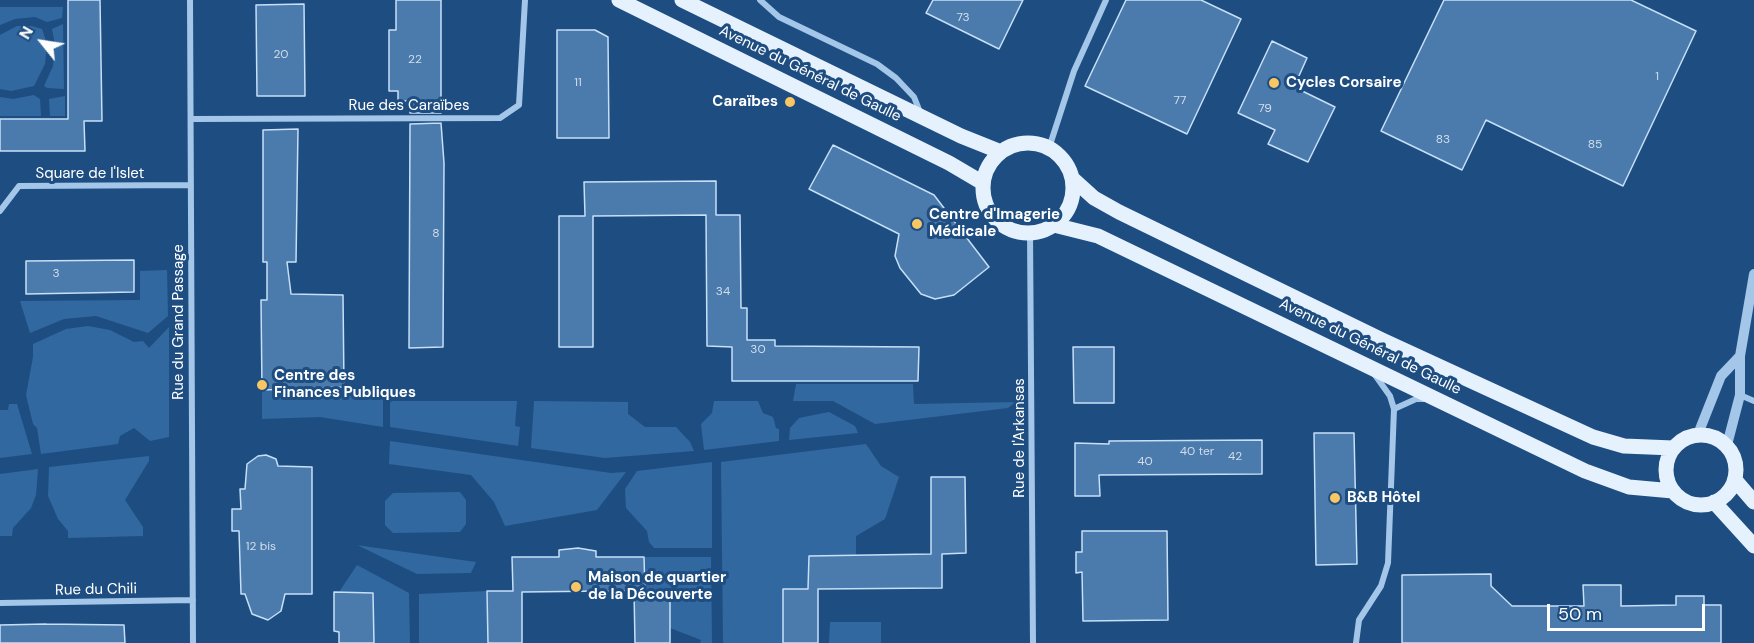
<!DOCTYPE html>
<meta charset="utf-8">
<style>
body{margin:0}
#map{position:relative;width:1754px;height:643px;overflow:hidden;background:#1e4e81;font-family:"DM Sans",sans-serif}
canvas{display:block}
.north{position:absolute;left:12px;top:12px;width:60px;height:60px;-webkit-text-stroke:4px #1e4e81;paint-order:stroke;rotate:300deg;font-size:16px;font-weight:700;line-height:24px;text-align:center;color:#fff}
.north::after{content:'';display:block;margin:auto;width:21px;height:27px;background:#fff;clip-path:polygon(50% 0,100% 100%,50% 72%,0 100%)}
.scale{position:absolute;left:1547px;top:604px;width:158px;height:27px;box-sizing:border-box;border:3px solid #fff;border-top:0;padding-left:8px;font-size:18px;line-height:21px;white-space:nowrap;color:#fff;-webkit-text-stroke:4px #1e4e81;paint-order:stroke}
</style>
<div id="map">
<canvas width="1754" height="643"></canvas>
<div class="north">N</div>
<div class="scale">50 m</div>
</div>
<script>
const context = document.querySelector('canvas').getContext('2d');
context.lineJoin = 'round';
function fillPath(path, color) { context.fillStyle = color; context.fill(path, 'evenodd'); }
const toPath = rows => new Path2D(rows.map(r => 'M' + r).join(''));
function stroke(path, color, width, dash) { context.strokeStyle = color; context.lineWidth = width; context.lineCap = dash ? 'butt' : 'round'; context.setLineDash(dash || []); context.stroke(path); }
function label(font, color, halo, rows, align = 'center') {
  context.font = font + ' "DM Sans",sans-serif'; context.lineWidth = 6; context.setLineDash([]); context.textBaseline = 'middle'; context.strokeStyle = halo; context.fillStyle = color; for (const [text, x, y, turn = 0] of rows) {
    context.save(); context.translate(x, y); context.rotate((+turn || 0) * Math.PI / 180); context.textAlign = isNaN(turn) ? turn : align; if (halo) context.strokeText(text, 0, 0); context.fillText(text, 0, 0); context.restore();
  }
}
fillPath(toPath([
 [0,7,63,7,62,18,47,22,35,17,15,19,0,25],
 [63,24,64,89,47,88,44,86,53,66,55,44,52,29],
 [17,26,32,26,42,29,47,44,45,64,34,86,11,91,0,89,0,35],
 [34,95,40,99,41,116,0,116,0,97,13,99],
 [65,96,65,116,50,116,49,99],
 [167,270,168,316,148,333,96,316,64,319,30,333,20,301,140,300,140,271],
 [88,326,110,330,134,342,143,341,149,348,169,327,169,437,150,441,134,428,120,436,118,444,41,454,37,428,33,424,26,395,33,357,33,344,66,329],
 [796,384,913,384,914,404,1016,402,1008,408,875,424,833,401,793,401],
 [383,388,383,427,320,417,262,419,262,390],
 [390,401,517,401,515,426,520,427,518,446,390,427],
 [534,401,628,402,628,414,645,427,676,427,690,442,694,451,605,458,531,448],
 [714,401,758,401,763,413,773,417,776,428,779,429,779,441,704,450,701,424,712,413],
 [9,404,17,404,32,454,0,458,0,410,8,410],
 [829,412,855,426,858,433,789,440,790,428,799,418],
 [390,441,611,473,626,472,597,510,505,526,494,502,471,475,389,464],
 [866,444,881,466,899,477,885,519,856,536,856,555,809,556,808,589,783,589,783,643,723,643,721,462],
 [149,456,149,461,125,500,143,527,143,536,68,538,68,531,58,519,48,496,49,467],
 [712,462,712,548,654,548,649,542,647,531,626,508,625,489,637,471],
 [38,469,36,495,31,508,13,528,12,536,0,536,0,474],
 [460,492,466,500,466,524,460,532,393,533,385,525,385,501,393,493],
 [357,545,356,545,476,562,471,573,417,574],
 [644,557,711,557,712,643,700,643,701,640,670,628,670,591,645,591],
 [357,565,409,593,410,643,374,643,373,593,339,592],
 [487,591,488,643,419,643,419,594],
 [830,622,881,622,881,643,829,643]
]), '#3168a0');
const building = toPath([
 [68,0,100,0,102,121,84,121,85,151,0,151,0,119,68,119,68,0],
 [396,0,441,0,441,113,410,113,410,101,398,101,398,91,389,91,389,30,396,30,396,0],
 [933,0,1023,0,999,49,926,13,933,0],
 [1126,0,1201,0,1241,19,1187,134,1085,86,1126,0],
 [1444,0,1631,0,1696,31,1623,186,1486,120,1462,170,1381,131,1444,0],
 [304,4,305,96,257,96,256,5,304,4],
 [557,30,595,30,608,37,609,138,557,138,557,30],
 [1272,41,1307,58,1294,87,1335,107,1308,162,1268,144,1275,130,1238,113,1272,41],
 [441,123,444,163,443,347,409,348,410,124,441,123],
 [298,129,296,262,287,262,291,294,343,295,344,387,262,390,261,300,267,300,267,262,263,262,263,130,298,129],
 [833,145,934,195,989,267,954,295,935,299,921,294,900,268,895,256,899,234,809,189,833,145],
 [716,181,716,215,740,215,741,308,747,308,747,340,775,340,775,346,919,347,918,381,732,381,732,347,707,346,706,215,593,216,593,347,559,347,559,216,585,216,584,182,716,181],
 [134,260,134,292,26,294,26,261,134,260],
 [1073,347,1114,347,1114,403,1074,403,1073,347],
 [1314,433,1354,433,1357,564,1316,565,1314,433],
 [1262,440,1262,474,1099,475,1100,496,1075,496,1075,443,1109,444,1109,441,1262,440],
 [266,455,276,459,278,466,312,467,312,594,285,594,281,611,268,620,252,614,245,594,241,594,239,531,232,531,232,509,241,509,240,489,245,489,247,464,258,456,266,455],
 [931,477,965,477,966,553,942,554,942,588,818,589,818,643,783,643,783,589,808,589,809,556,931,554,931,477],
 [1082,531,1167,531,1168,620,1083,621,1082,572,1076,573,1076,552,1082,552,1082,531],
 [578,548,596,551,596,557,644,557,645,591,670,591,670,643,635,643,634,591,606,591,522,592,522,643,488,643,487,591,513,591,512,557,559,557,559,550,578,548],
 [1491,574,1491,586,1512,606,1584,606,1583,585,1621,585,1621,606,1676,605,1676,596,1704,596,1704,605,1721,605,1721,643,1402,643,1402,575,1491,574],
 [334,592,373,593,374,643,339,643,339,632,334,631,334,592],
 [46,624,124,625,125,643,0,643,0,625,46,624]
]);
fillPath(building, '#4a7bac');
stroke(building, '#c7dff7', 1.5);
stroke(toPath([
 [190,0,193,643],
 [760,0,779,17,877,64,896,78,914,97,920,112],
 [191,119,500,118,519,105,525,0],
 [1049,148,1074,71,1106,0],
 [0,211,19,186,191,185],
 [1030,233,1033,643],
 [1740,395,1754,401],
 [1394,409,1416,399,1424,399],
 [0,603,193,600],
 [1356,643,1359,620,1381,586,1388,563,1394,409,1390,396,1375,375]
]), '#a3c6e9', 6);
stroke(toPath([
 [1698,434,1721,376,1740,356],
 [1727,445,1740,395,1740,356,1754,274]
]), '#a3c6e9', 10);
stroke(toPath([
 [619,0,949,163,983,183],
 [682,0,961,136,1001,152],
 '983 188a45 45 0 1 1 90 0a45 45 0 1 1-90 0Z',
 [1073,179,1094,198,1119,212,1382,340,1593,437,1624,446,1673,448],
 [1054,225,1098,236,1585,471,1629,487,1673,491],
 '1666 470a35 35 0 1 1 70 0a35 35 0 1 1-70 0Z',
 [1735,480,1754,502],
 [1714,502,1754,546]
]), '#e6f1fe', 15);
for (const [x, y, r, color] of [
 [1274,83,6,"#f8c662"],
 [790,102,6,"#f8c662"],
 [917,224,6,"#f8c662"],
 [262,385,6,"#f8c662"],
 [1335,498,6,"#f8c662"],
 [576,587,6,"#f8c662"]
]) { const dot = new Path2D(); dot.arc(x, y, r, 0, 2 * Math.PI); context.fillStyle = color; context.fill(dot); stroke(dot, '#1e4e81', 2); }
label('12px', '#d2deea', null, [
 ["73",963,18],
 ["20",281,55],
 ["22",415,60],
 ["1",1657,77],
 ["11",578,83],
 ["77",1180,101],
 ["79",1265,109],
 ["83",1443,140],
 ["85",1595,145],
 ["8",436,234],
 ["3",56,274],
 ["34",723,292],
 ["30",758,350],
 ["40 ter",1197,452],
 ["42",1235,457],
 ["40",1145,462],
 ["12 bis",261,547]
]);
label('15px', '#fff', '#1e4e81', [
 ["Avenue du Général de Gaulle",810,74,26],
 ["Rue des Caraïbes",409,106],
 ["Square de l'Islet",90,174],
 ["Rue du Grand Passage",179,322,-90],
 ["Avenue du Général de Gaulle",1370,347,26],
 ["Rue de l'Arkansas",1020,438,-90],
 ["Rue du Chili",96,590,-1]
]);
label('bold 15px', '#fff', '#1e4e81', [
 ["Cycles Corsaire",1286,83],
 ["Caraïbes",778,102,"right"],
 ["Centre d'Imagerie",929,215],
 ["Médicale",929,232],
 ["Centre des",274,376],
 ["Finances Publiques",274,393],
 ["B&B Hôtel",1347,498],
 ["Maison de quartier",588,578],
 ["de la Découverte",588,595]
], 'left');
</script>
